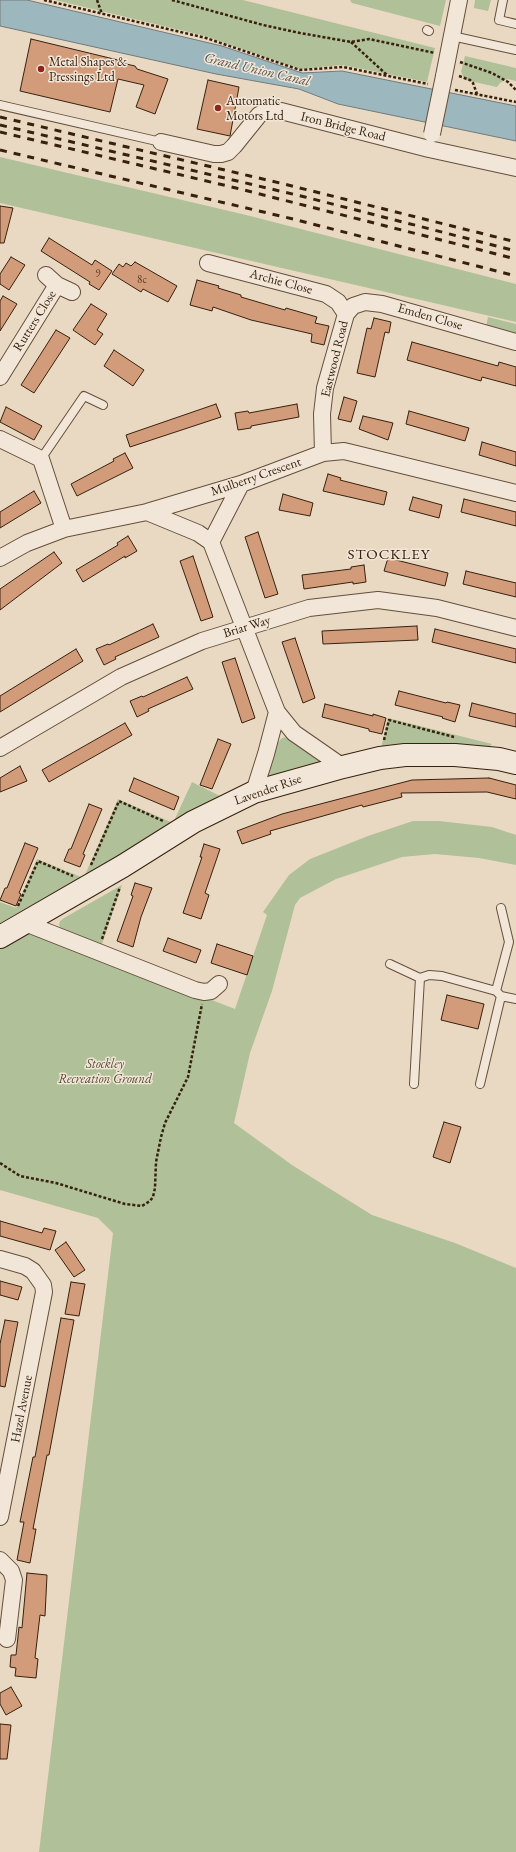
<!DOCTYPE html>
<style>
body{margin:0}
canvas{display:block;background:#e9d9c2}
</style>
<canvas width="516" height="1852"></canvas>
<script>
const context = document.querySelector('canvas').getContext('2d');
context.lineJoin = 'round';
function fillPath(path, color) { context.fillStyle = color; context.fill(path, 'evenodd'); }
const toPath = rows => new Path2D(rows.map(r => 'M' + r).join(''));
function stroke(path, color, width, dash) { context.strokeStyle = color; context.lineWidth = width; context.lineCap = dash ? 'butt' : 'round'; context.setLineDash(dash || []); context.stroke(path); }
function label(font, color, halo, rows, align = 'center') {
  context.font = font + ' "EB Garamond",serif'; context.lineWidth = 3; context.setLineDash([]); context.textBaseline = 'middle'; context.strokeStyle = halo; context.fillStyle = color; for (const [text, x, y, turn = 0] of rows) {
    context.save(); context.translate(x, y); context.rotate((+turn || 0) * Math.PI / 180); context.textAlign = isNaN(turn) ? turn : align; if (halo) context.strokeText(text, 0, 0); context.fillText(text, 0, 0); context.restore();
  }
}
fillPath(toPath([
 [55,0,243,0,435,48,427,82,342,65,300,69,205,36],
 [350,0,446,0,440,26,352,3],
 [475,0,491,0,488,11,474,8],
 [465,56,516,68,516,81,507,79,500,83,497,87,465,80,461,72],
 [0,157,246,215,516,284,516,322,0,203],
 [488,317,516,324,516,335,486,327],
 [388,718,492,744,489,747,460,744,432,744,404,745,381,748],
 [286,737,290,738,317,757,319,763,270,778,267,774,276,745,282,738],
 [192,782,220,796,85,875,118,799,173,823],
 [413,821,439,821,492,827,516,835,516,865,479,858,435,854,402,857,336,879,300,898,295,905,272,991,250,1053,234,1123,292,1165,372,1215,455,1243,516,1268,516,1852,39,1852,113,1233,98,1218,0,1190,0,949,31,930,235,1009,267,915,263,912,289,875,310,859,368,836],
 [37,859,81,877,0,923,0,902,16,908],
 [122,885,101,947,61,929,59,925,60,921,64,918]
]), '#b0c099');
const water = toPath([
 [0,0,27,0,150,29,222,46,302,73,342,71,516,106,516,141,338,104,299,89,216,74,0,26,0,0]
]);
fillPath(water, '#9db7be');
stroke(water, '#747b78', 1);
const building = toPath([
 [31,39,122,61,122,63,135,66,137,69,168,79,155,114,136,107,144,85,118,79,110,112,20,91,31,39],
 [208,80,239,87,230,136,197,129,208,80],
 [0,206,13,208,4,243,0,243,0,206],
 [49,238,92,265,95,260,112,271,99,290,89,284,90,282,41,251,49,238],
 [11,257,25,265,9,290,0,284,0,274,11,257],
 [135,262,177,286,168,302,143,289,141,292,112,274,119,264,123,267,126,263,131,266,135,262],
 [197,280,219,286,218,288,241,295,241,297,285,310,286,308,317,317,315,323,329,326,324,345,311,342,312,334,251,320,213,307,212,311,190,305,197,280],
 [3,296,17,304,0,331,0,301,3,296],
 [91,304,107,314,97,330,103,334,95,345,73,330,91,304],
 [374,318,391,322,389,333,385,332,375,377,357,373,367,328,371,329,374,318],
 [56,330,70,338,34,393,21,385,56,330],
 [412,342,498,366,499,362,516,367,516,386,482,377,481,381,407,360,412,342],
 [114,350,144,370,133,386,104,366,114,350],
 [344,397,357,401,351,422,338,419,344,397],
 [216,404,221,417,130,447,126,435,216,404],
 [297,404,299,417,251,426,251,428,238,430,235,413,248,411,249,413,297,404],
 [6,407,42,426,34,440,0,422,6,407],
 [409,411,469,428,465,441,406,424,409,411],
 [363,416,393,423,388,440,359,429,363,416],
 [482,442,516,452,516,466,479,455,482,442],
 [125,453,133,468,77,496,71,484,114,461,113,459,125,453],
 [328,474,341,478,340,480,387,492,384,505,323,491,328,474],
 [34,491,41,503,0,528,0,512,34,491],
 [283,494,313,503,310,516,279,510,283,494],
 [413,497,442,505,439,518,409,510,413,497],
 [464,499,516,512,516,526,461,512,464,499],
 [258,532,278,594,265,598,245,537,258,532],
 [128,536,137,551,125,558,125,556,83,582,76,570,118,545,117,543,128,536],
 [54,552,62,563,0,610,0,589,54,552],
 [193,556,213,617,201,621,180,561,193,556],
 [388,558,448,573,445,586,384,571,388,558],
 [364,565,366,582,353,584,353,582,304,589,302,575,351,569,351,567,364,565],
 [466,571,516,583,516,597,463,584,466,571],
 [153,624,159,637,115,657,116,659,104,665,96,649,108,644,109,645,153,624],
 [417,626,418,640,323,644,322,631,417,626],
 [435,629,516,649,516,663,432,642,435,629],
 [295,638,315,698,303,703,282,642,295,638],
 [76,649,83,661,0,712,0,696,76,649],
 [235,658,255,718,242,723,222,662,235,658],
 [187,677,193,689,148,709,149,711,137,717,130,701,142,696,143,697,187,677],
 [399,691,446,703,447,702,460,705,455,722,442,718,443,717,395,705,399,691],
 [472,703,516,714,516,727,469,716,472,703],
 [325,704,373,716,373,714,386,718,382,734,369,731,369,729,322,717,325,704],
 [125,723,132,735,49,782,42,770,125,723],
 [218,739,231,744,212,789,200,785,218,739],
 [20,766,27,781,0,792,0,778,20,766],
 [134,778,179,797,174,810,129,791,134,778],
 [489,778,516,785,516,799,487,792,401,793,402,797,363,807,362,805,270,831,271,834,242,844,237,831,282,814,412,780,489,778],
 [89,804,102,809,83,854,85,855,80,867,64,861,69,849,71,849,89,804],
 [25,843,38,848,19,893,21,894,16,906,0,900,5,888,7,888,25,843],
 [204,844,220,849,205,893,209,895,201,919,183,913,202,857,200,857,204,844],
 [135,883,152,888,141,917,133,947,117,941,133,896,131,895,135,883],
 [168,938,201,950,196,963,163,951,168,938],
 [217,944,253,956,247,975,211,963,217,944],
 [447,995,484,1004,478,1029,441,1020,447,995],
 [444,1122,461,1127,450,1163,433,1157,444,1122],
 [0,1221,42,1233,44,1228,56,1231,50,1250,0,1236,0,1221],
 [66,1242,85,1270,74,1277,55,1250,66,1242],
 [0,1281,22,1287,18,1300,0,1295,0,1281],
 [71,1282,85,1284,79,1316,65,1314,71,1282],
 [61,1318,74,1320,49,1455,47,1455,33,1529,36,1529,30,1563,17,1560,24,1522,20,1522,33,1457,35,1457,61,1318],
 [5,1320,18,1322,5,1387,0,1386,0,1344,5,1320],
 [27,1573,47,1575,45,1616,40,1615,35,1658,38,1659,36,1678,15,1676,16,1668,10,1667,11,1655,16,1655,19,1627,22,1628,27,1573],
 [11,1687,22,1706,6,1715,0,1704,0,1693,11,1687],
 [0,1724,11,1725,7,1759,0,1759,0,1724]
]);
fillPath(building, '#d29b79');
stroke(building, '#37210e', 1);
const lane = toPath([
 [503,0,499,20,516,24],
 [427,30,429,31],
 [452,36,516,50],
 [0,105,161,142],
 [41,459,84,396,103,405],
 [390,964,420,978],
 [496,991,509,942,501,908],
 [414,1084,420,978,429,975,442,976,496,991,501,996],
 [480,1084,501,996,516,999]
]);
const street = toPath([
 [444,76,459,0],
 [161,142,214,154,221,154,228,152,234,146,259,115,264,112,281,111,429,149,516,168],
 [208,263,326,294,338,302,346,314],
 [46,275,57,285,72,292],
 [0,377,57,285],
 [0,439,41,459,64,529],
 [323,453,322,414,325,388,346,314,353,306,365,302,382,304,516,342],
 [147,512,198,533,211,542,277,712,294,733,343,767],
 [211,542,241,484],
 [0,558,27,543,64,529,147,512,241,484,323,453,344,451,516,493],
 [0,748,121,677,202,641,309,608,378,600,437,608,516,628],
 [254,792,266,754,277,712],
 [25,923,195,990,204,992,211,991,219,984],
 [0,1259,25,1266,33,1271,43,1285,44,1292,0,1517],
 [0,1560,11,1571,14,1580,7,1639]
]);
const secondary = toPath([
 [0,937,123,866,193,822,254,792,343,767,380,758,405,755,455,755,499,759,516,763]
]);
stroke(lane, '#644f3b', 10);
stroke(street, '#644f3b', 18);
stroke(secondary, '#37210e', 24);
stroke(toPath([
 [44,0,206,38,300,70,343,67,428,84],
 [97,0,102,14],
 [172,0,263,25,300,33,351,42,369,39,435,53],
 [351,42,387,75],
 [460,62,492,73,508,82,516,90],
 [459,76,470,80,473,83,477,94],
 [455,90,516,102],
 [384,740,389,720,454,737],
 [91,865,119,801,163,821],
 [18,906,38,861,73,876],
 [102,939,120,887],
 [0,1163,20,1176,56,1183,125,1204,142,1206,150,1201,153,1197,155,1188,156,1162,161,1137,165,1123,188,1077,202,1004]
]), '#37210e', 2.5, [3, 2]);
stroke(lane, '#f1e6d7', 8);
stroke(street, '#f1e6d7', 16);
stroke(secondary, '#f1e6d7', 22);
stroke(toPath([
 [0,117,284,184,516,242],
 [0,125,305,197,516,251],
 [0,132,236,188,516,259],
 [0,150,293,219,516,276]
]), '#37210e', 3, [7, 7]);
const streetBridge = toPath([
 [432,134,444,76]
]);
stroke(streetBridge, '#644f3b', 18, []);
stroke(streetBridge, '#f1e6d7', 16);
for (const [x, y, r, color] of [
 [41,69,4,"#8f2418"],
 [218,108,4,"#8f2418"]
]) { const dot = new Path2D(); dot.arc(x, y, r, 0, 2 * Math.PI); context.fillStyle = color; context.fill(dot); stroke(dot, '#f1e6d7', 1.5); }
label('11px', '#5e4029', null, [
 ["9",98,274],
 ["8c",142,280]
]);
label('13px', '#37210e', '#f1e6d7', [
 ["Metal Shapes &",49,62],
 ["Pressings Ltd",49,77],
 ["Automatic",226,101],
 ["Motors Ltd",226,116]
], 'left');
label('13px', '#37210e', '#f1e6d7', [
 ["Iron Bridge Road",343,127,14],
 ["Archie Close",281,282,15],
 ["Emden Close",430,317,16],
 ["Rutters Close",35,321,-58],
 ["Eastwood Road",335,359,-76],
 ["Mulberry Crescent",256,477,-19],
 ["Briar Way",247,627,-17],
 ["Lavender Rise",268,790,-19],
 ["Hazel Avenue",22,1409,-79]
]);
label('italic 13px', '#554931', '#f1e6d7', [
 ["Stockley",105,1064],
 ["Recreation Ground",105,1079]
]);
label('italic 14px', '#564e43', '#f1e6d7', [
 ["Grand Union Canal",257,70,13]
]);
context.letterSpacing = '1px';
label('15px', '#37210e', '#f1e6d7', [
 ["STOCKLEY",389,555]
]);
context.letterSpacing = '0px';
</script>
